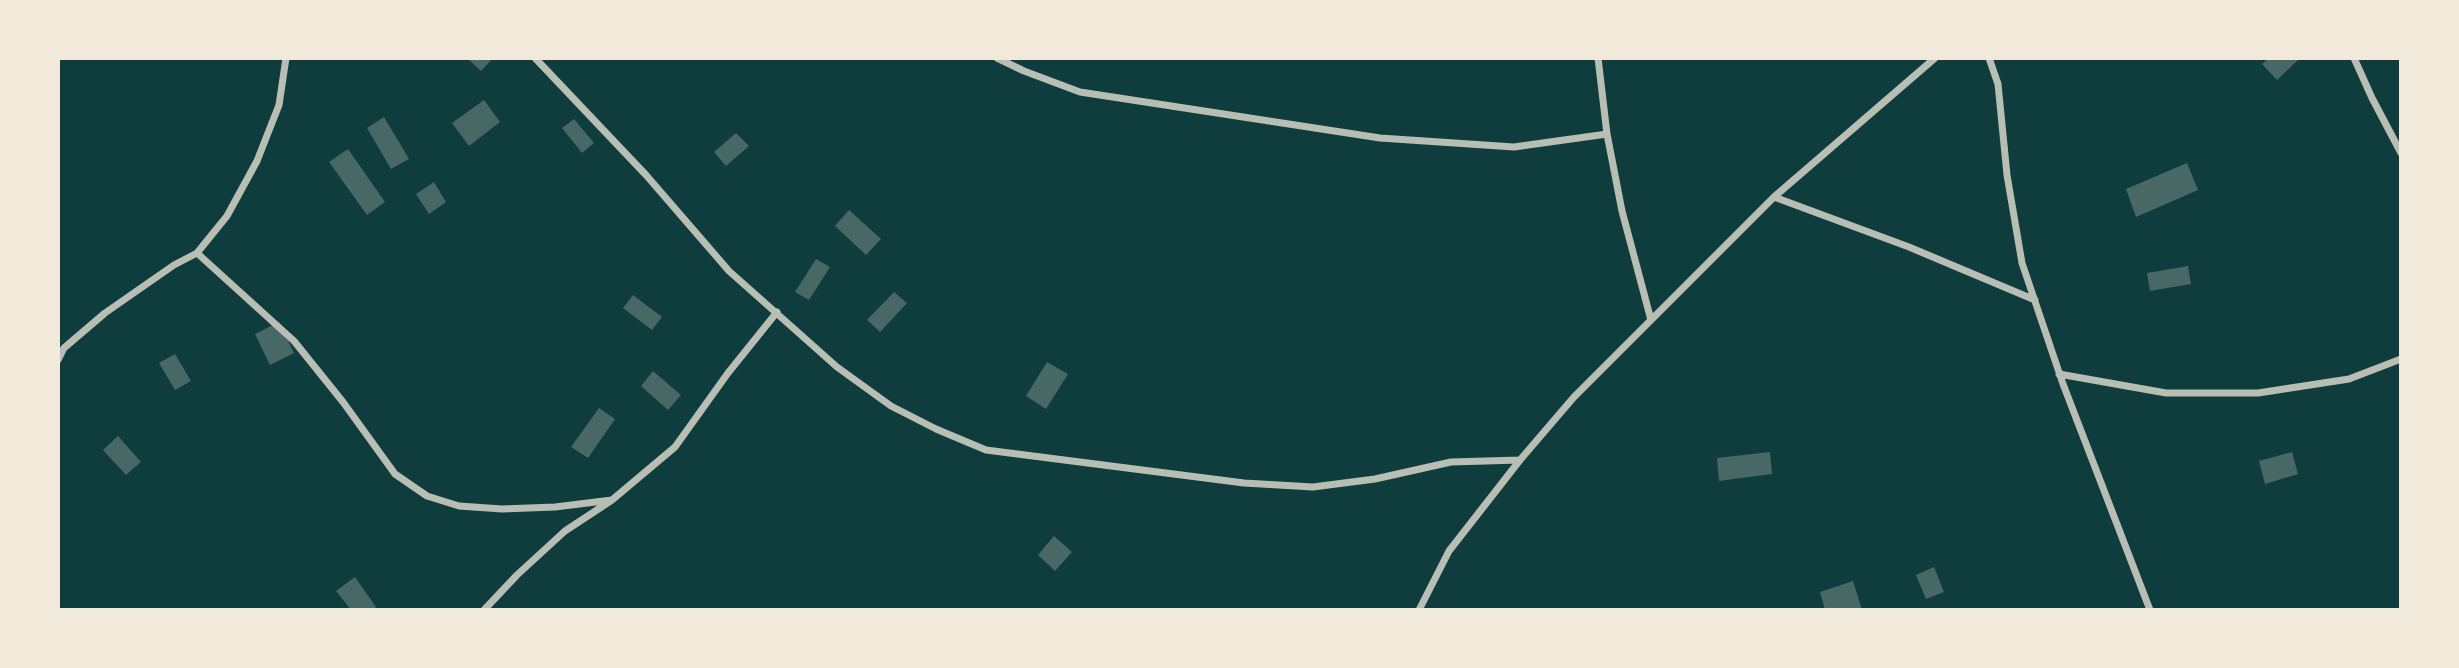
<!DOCTYPE html>
<style>
body{margin:0}
#map{position:relative;width:2459px;height:668px;overflow:hidden;background:#0f3d3e;font-family:Poppins,sans-serif}
canvas{display:block}
.frame{position:absolute;inset:0;border:60px solid #f1e9da;pointer-events:none}
</style>
<div id="map">
<canvas width="2459" height="668"></canvas>
<div class="frame"></div>
</div>
<script>
const context = document.querySelector('canvas').getContext('2d');
context.lineJoin = 'round';
function fillPath(path, color) { context.fillStyle = color; context.fill(path, 'evenodd'); }
const toPath = rows => new Path2D(rows.map(r => 'M' + r).join(''));
function stroke(path, color, width, dash) { context.strokeStyle = color; context.lineWidth = width; context.lineCap = dash ? 'butt' : 'round'; context.setLineDash(dash || []); context.stroke(path); }
fillPath(toPath([
 [467,58,493,58,481,71],
 [2269,58,2300,58,2277,80,2262,64],
 [484,100,500,122,469,146,452,123],
 [384,117,409,159,391,169,367,128],
 [574,119,594,143,582,153,562,128],
 [736,133,749,146,726,166,714,152],
 [348,149,385,202,367,215,329,162],
 [2187,163,2198,190,2136,217,2126,189],
 [434,182,446,202,429,214,416,194],
 [849,210,881,239,866,255,835,226],
 [816,259,830,267,809,300,795,292],
 [2188,266,2191,284,2150,291,2147,273],
 [894,292,907,303,880,332,867,320],
 [633,295,662,317,652,330,623,308],
 [279,322,294,353,270,365,255,334],
 [175,354,191,381,175,390,159,363],
 [1047,362,1068,374,1046,409,1026,396],
 [653,371,681,395,668,410,641,386],
 [599,408,615,419,588,458,571,447],
 [118,436,141,462,126,475,103,450],
 [1770,452,1772,474,1719,481,1717,458],
 [2292,452,2298,474,2265,484,2259,461],
 [1054,536,1072,552,1055,571,1038,555],
 [1934,567,1944,592,1926,599,1916,575],
 [355,577,376,607,372,610,351,610,336,591],
 [1853,581,1862,610,1825,610,1820,592]
]), '#486865');
stroke(toPath([
 [535,58,646,175,729,271,837,367,891,406,936,429,986,450,1244,483,1313,487,1375,479,1451,462,1520,460],
 [997,58,1024,71,1080,92,1380,138,1514,147,1607,134],
 [1598,58,1607,134,1622,211,1651,320],
 [1989,58,1998,84,2007,175,2022,263,2063,384,2150,610],
 [2354,58,2372,98,2401,153],
 [1774,197,1909,247,2035,300],
 [197,253,294,341,343,402,395,474,427,496,459,506,502,509,555,507,612,500],
 [58,360,64,348,105,313,174,265,197,253,227,216,257,161,279,105,286,58],
 [2059,374,2166,393,2258,393,2349,379,2401,359],
 [484,610,517,575,565,531,612,500,675,447,728,373,777,312],
 [1419,610,1449,551,1520,460,1574,397,1774,197,1935,58]
]), '#b8beb3', 7);
</script>
